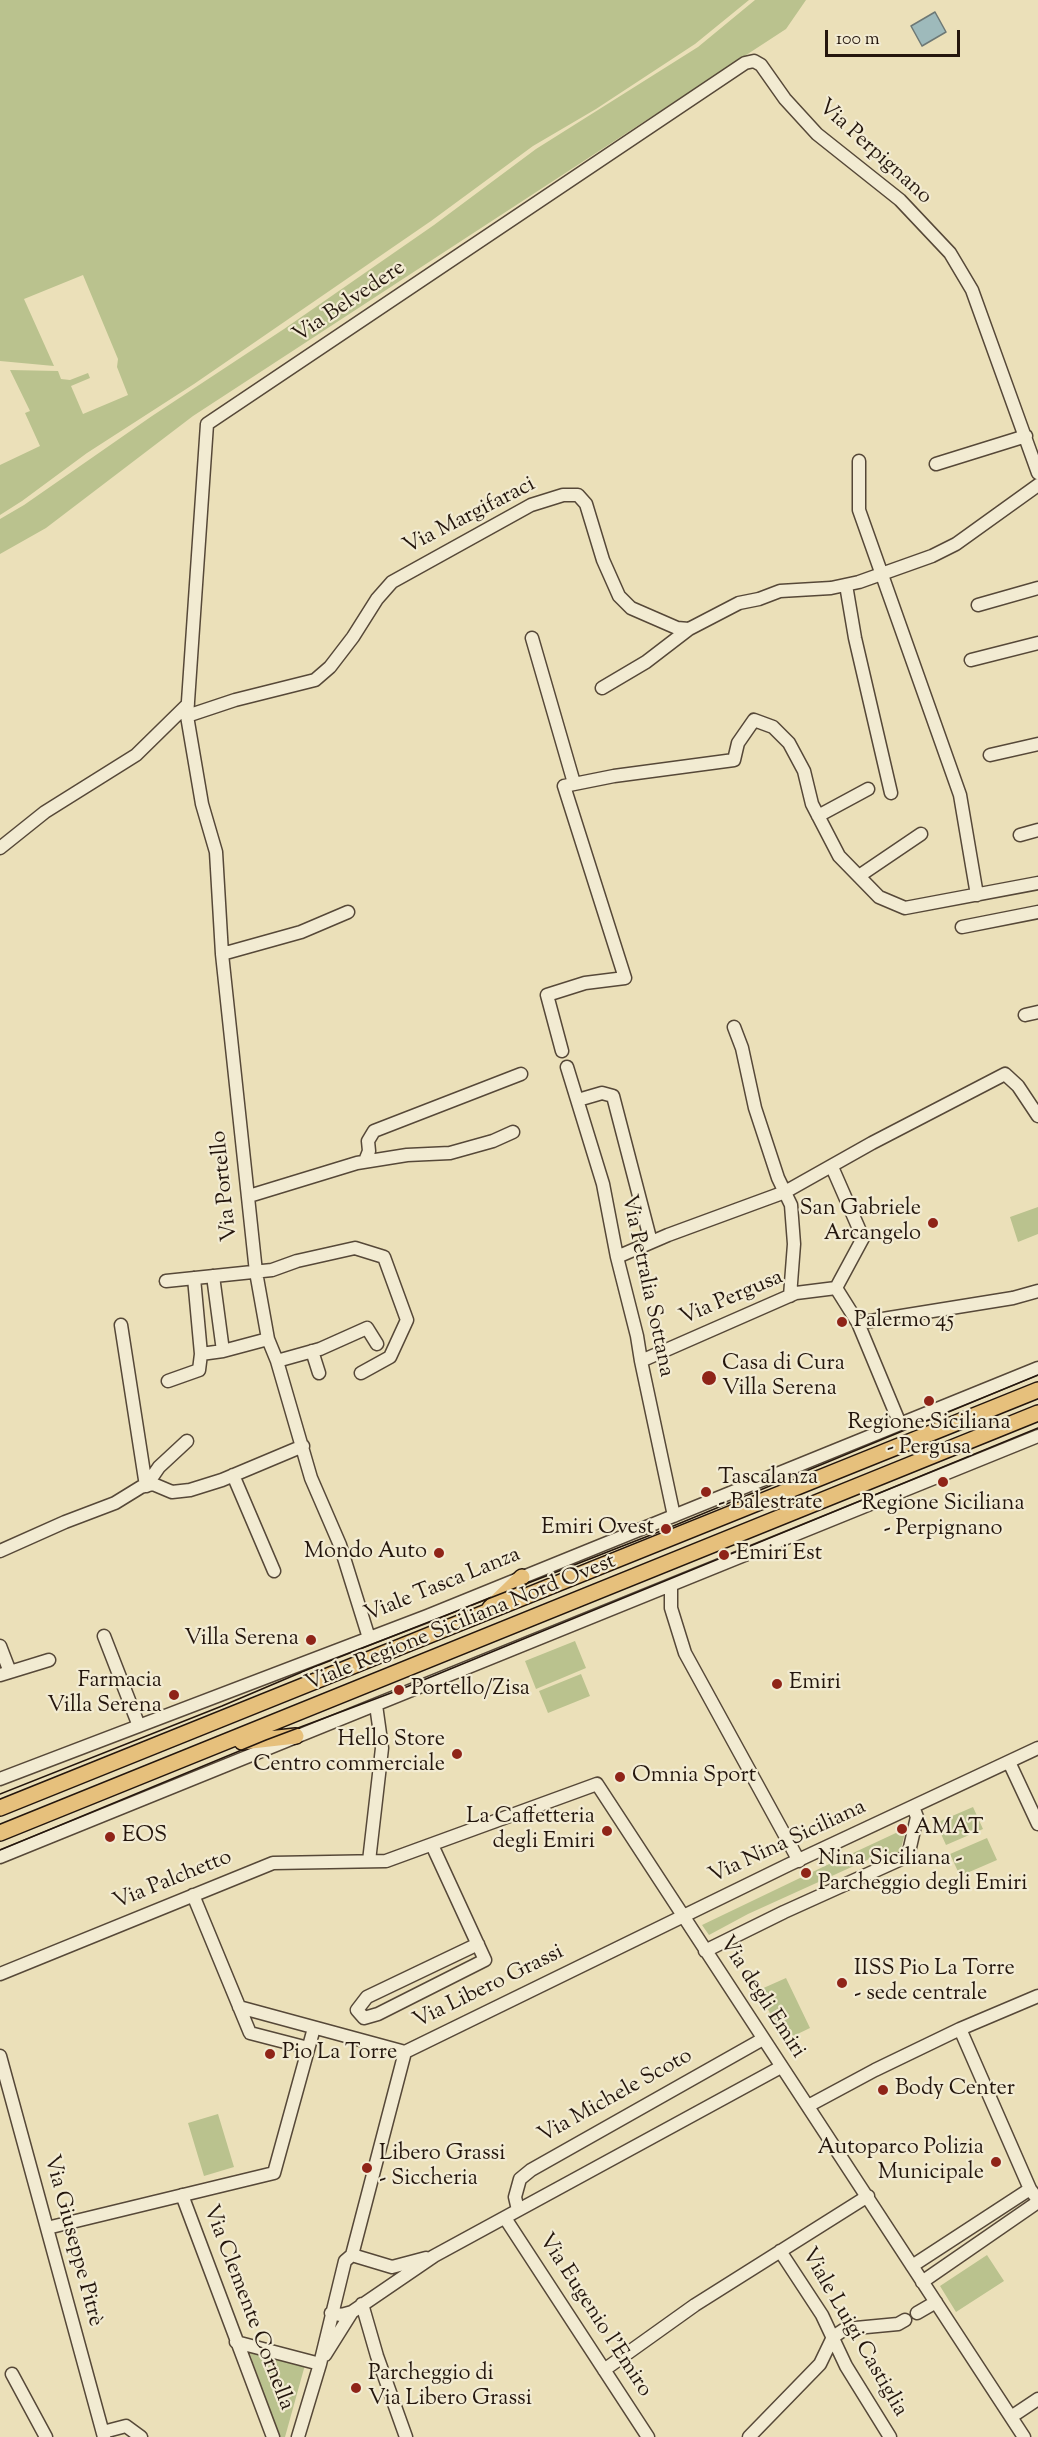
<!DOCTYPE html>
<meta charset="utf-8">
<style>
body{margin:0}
#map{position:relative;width:1038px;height:2437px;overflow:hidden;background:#ebe0b9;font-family:"Sorts Mill Goudy",serif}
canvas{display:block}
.scale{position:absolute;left:825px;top:30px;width:135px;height:27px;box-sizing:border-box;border:3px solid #24160d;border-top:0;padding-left:8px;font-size:18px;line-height:21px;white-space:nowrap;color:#24160d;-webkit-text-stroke:4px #f2ebd2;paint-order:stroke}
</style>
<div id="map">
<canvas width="1038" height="2437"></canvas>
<div class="scale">100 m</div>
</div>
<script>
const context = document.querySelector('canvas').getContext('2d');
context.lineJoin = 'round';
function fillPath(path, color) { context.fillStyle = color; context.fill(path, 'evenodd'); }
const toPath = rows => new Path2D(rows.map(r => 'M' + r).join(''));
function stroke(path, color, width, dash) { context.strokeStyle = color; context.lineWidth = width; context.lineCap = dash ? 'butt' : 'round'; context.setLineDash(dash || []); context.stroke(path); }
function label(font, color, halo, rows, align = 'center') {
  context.font = font + ' "Sorts Mill Goudy",serif'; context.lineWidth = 4.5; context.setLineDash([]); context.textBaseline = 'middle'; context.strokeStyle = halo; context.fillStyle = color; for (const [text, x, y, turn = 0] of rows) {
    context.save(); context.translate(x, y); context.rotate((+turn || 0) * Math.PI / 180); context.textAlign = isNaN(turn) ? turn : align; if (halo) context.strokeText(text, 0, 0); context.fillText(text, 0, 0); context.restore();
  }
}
fillPath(toPath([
 [0,0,749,0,695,44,596,109,533,146,431,221,194,384,87,453,22,501,0,515,0,465,40,446,25,413,30,411,10,370,58,371,61,379,70,380,88,373,90,378,71,386,83,414,128,395,117,367,118,359,83,275,24,299,54,366,0,361],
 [755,0,806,0,786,29,193,416,46,528,0,554,0,519,24,505,152,416,284,329,434,225,536,149,698,47],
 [1038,1207,1038,1234,1018,1242,1010,1217],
 [575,1641,586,1668,536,1689,525,1661],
 [581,1674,590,1696,548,1713,539,1691],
 [973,1807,983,1829,946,1845,936,1823],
 [898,1832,900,1835,905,1833,900,1852,884,1860,881,1854,858,1864,853,1853],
 [987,1838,997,1860,960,1876,950,1854],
 [850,1854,856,1865,748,1914,709,1935,702,1925],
 [786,1978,810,2028,783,2041,759,1990],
 [218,2114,234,2167,204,2176,188,2123],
 [987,2255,1004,2281,956,2312,940,2286],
 [249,2351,305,2365,285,2437,279,2437]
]), '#bac28e');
const water = toPath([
 [935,12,946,32,922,46,911,26,935,12]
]);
fillPath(water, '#9ebabb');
stroke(water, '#6d7875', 1.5);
const minor = toPath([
 [859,461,859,510,960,795,977,895],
 [936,464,1026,436],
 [846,585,855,638,891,793],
 [978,605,1038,588],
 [532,638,574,783],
 [971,660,1038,643],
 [602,688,646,662,689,629],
 [187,716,235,700,315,680,330,667,353,637,377,599,392,582,531,505,563,495,578,495,586,504,603,560,619,596,631,608,677,628,689,629,739,603,759,599,780,591,831,588,859,582,932,556,956,544,1038,485],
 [990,755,1038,744],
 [818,816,868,789],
 [1020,835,1038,830],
 [0,848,45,812,136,755,188,704],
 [859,876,921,834],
 [962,927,1038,912],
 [222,954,301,932,348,912],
 [1025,1015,1038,1012],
 [734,1027,742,1048,755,1108,778,1178,791,1205,794,1244,790,1296],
 [562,1051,547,995,585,983,625,978,564,786,614,776,734,760,738,743,754,720,773,727,789,743,804,771,812,804,839,856,879,897,905,908,1038,883],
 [567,1067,603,1184,617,1257,637,1336,641,1361,674,1516],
 [578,1100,602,1093,613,1096,651,1242],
 [365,1161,369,1151,368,1141,374,1131,521,1074],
 [832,1167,863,1238,836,1288],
 [249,1196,357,1163,407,1155,450,1153,493,1141,513,1132],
 [617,1257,668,1235,785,1192,872,1143,1005,1074,1018,1086,1038,1116],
 [213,1276,223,1351],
 [194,1278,201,1354],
 [166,1281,272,1270,297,1261,355,1248,384,1257,407,1320,390,1357,361,1373],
 [858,1323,1013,1298,1038,1291],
 [121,1325,146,1486],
 [312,1351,319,1373],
 [277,1361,320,1349,367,1328,377,1344],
 [641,1361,796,1293,836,1288,858,1323,900,1424],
 [168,1381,199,1370,201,1354,223,1351,268,1339],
 [233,1475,274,1571],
 [146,1486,159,1467,187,1441],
 [0,1551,65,1522,115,1503,141,1487,153,1484,172,1492,190,1490,222,1480,303,1446],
 [671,1586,671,1608,685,1653,799,1861],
 [104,1636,139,1726],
 [369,1638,340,1545,311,1478,277,1361,268,1339,256,1272,222,954,216,852,202,804,187,716,207,424,745,63,754,61,761,65,785,99,817,134,900,200,950,253,972,290,1038,473],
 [0,1646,10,1672],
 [0,1675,49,1660],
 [1009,1762,1038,1824],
 [0,1779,427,1616,1038,1368],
 [432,1845,485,1960,378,2014,364,2018,357,2010,367,1997,478,1944],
 [0,1857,1038,1436],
 [369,1861,382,1748,376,1705],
 [193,1895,250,2033,308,2048],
 [705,1951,784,1912,908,1856,917,1817,913,1807],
 [0,1974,273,1863,386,1861,597,1784,1024,2437],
 [239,2007,405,2052],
 [960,2029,1030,2189,1038,2200],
 [0,2056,104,2437],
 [808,2106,875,2070,960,2029,1038,1996],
 [182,2195,273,2437],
 [518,2210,515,2197,520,2179,531,2170,763,2039],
 [505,2218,648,2437],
 [47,2228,274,2173,314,2028],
 [780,2251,822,2315,846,2366,890,2437],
 [352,2255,405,2052,788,1865,1038,1748],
 [352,2255,392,2267,426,2258],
 [912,2266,1030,2189],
 [922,2282,1038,2202],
 [362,2304,377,2356,406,2437],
 [331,2313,341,2315,352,2312,434,2256,781,2067],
 [917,2313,936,2302],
 [833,2337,845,2329,898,2324,905,2320],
 [236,2342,320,2364],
 [325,2355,352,2312],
 [604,2370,695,2305,868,2196],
 [12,2374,46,2437],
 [1011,2417,1038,2399],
 [103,2432,126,2426,141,2437],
 [298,2437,320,2364,345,2261,352,2255],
 [749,2437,820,2364,833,2337]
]);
const major = toPath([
 [490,1608,522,1577],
 [242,1742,296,1736],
 [0,1808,1038,1390],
 [0,1833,1038,1413]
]);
stroke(minor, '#564838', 15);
stroke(major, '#24160d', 18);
stroke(minor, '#f2ebd2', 12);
stroke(major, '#e6c07c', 15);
stroke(toPath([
 [0,1794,222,1706,309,1669,666,1529,1038,1375],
 [0,1850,266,1740,399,1690,1038,1428]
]), '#24160d', 1.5);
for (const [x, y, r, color] of [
 [933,1223,6,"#8f2418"],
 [842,1322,6,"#8f2418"],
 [709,1378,8,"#8f2418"],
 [929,1401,6,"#8f2418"],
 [943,1482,6,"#8f2418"],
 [706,1492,6,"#8f2418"],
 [666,1529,6,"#8f2418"],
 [439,1553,6,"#8f2418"],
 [724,1555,6,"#8f2418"],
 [311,1640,6,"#8f2418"],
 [777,1684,6,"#8f2418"],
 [399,1690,6,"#8f2418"],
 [174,1695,6,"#8f2418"],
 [457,1754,6,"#8f2418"],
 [620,1777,6,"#8f2418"],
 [902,1829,6,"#8f2418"],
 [607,1831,6,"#8f2418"],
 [110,1837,6,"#8f2418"],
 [806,1873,6,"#8f2418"],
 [842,1983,6,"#8f2418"],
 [270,2054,6,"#8f2418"],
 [883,2090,6,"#8f2418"],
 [996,2162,6,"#8f2418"],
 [367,2168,6,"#8f2418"],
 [356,2388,6,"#8f2418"]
]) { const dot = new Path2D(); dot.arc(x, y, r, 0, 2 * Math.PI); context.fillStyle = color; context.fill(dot); stroke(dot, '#f2ebd2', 2); }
label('22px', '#24160d', '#f2ebd2', [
 ["Via Perpignano",874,153,42],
 ["Via Belvedere",350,303,-34],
 ["Via Margifaraci",470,517,-27],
 ["Via Portello",226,1186,-96],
 ["Via Petralia Sottana",646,1286,78],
 ["Via Pergusa",732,1299,-23],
 ["Viale Tasca Lanza",443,1586,-22],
 ["Viale Regione Siciliana Nord Ovest",461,1624,-22],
 ["Via Nina Siciliana",788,1843,-25],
 ["Via Palchetto",173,1881,-22],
 ["Via Libero Grassi",489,1988,-26],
 ["Via degli Emiri",761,1998,57],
 ["Via Michele Scoto",616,2097,-29],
 ["Via Giuseppe Pitrè",72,2241,75],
 ["Via Clemente Cornella",247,2308,69],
 ["Via Eugenio l'Emiro",594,2316,57],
 ["Viale Luigi Castiglia",853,2333,60]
]);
label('22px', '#24160d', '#f2ebd2', [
 ["San Gabriele",921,1210,"right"],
 ["Arcangelo",921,1235,"right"],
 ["Palermo 45",854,1322],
 ["Casa di Cura",722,1365],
 ["Villa Serena",722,1390],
 ["Regione Siciliana",929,1424,"center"],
 ["- Pergusa",929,1449,"center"],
 ["Tascalanza",718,1479],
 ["- Balestrate",718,1504],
 ["Regione Siciliana",943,1505,"center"],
 ["- Perpignano",943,1530,"center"],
 ["Emiri Ovest",654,1529,"right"],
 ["Mondo Auto",427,1553,"right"],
 ["Emiri Est",736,1555],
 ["Villa Serena",299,1640,"right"],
 ["Farmacia",162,1682,"right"],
 ["Villa Serena",162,1707,"right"],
 ["Emiri",789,1684],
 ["Portello/Zisa",411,1690],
 ["Hello Store",445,1741,"right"],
 ["Centro commerciale",445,1766,"right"],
 ["Omnia Sport",632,1777],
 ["La Caffetteria",595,1818,"right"],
 ["degli Emiri",595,1843,"right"],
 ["AMAT",914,1829],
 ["EOS",122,1837],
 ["Nina Siciliana -",818,1860],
 ["Parcheggio degli Emiri",818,1885],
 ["IISS Pio La Torre",854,1970],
 ["- sede centrale",854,1995],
 ["Pio La Torre",282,2054],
 ["Body Center",895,2090],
 ["Autoparco Polizia",984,2149,"right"],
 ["Municipale",984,2174,"right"],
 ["Libero Grassi",379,2155],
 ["- Siccheria",379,2180],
 ["Parcheggio di",368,2375],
 ["Via Libero Grassi",368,2400]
], 'left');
</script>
